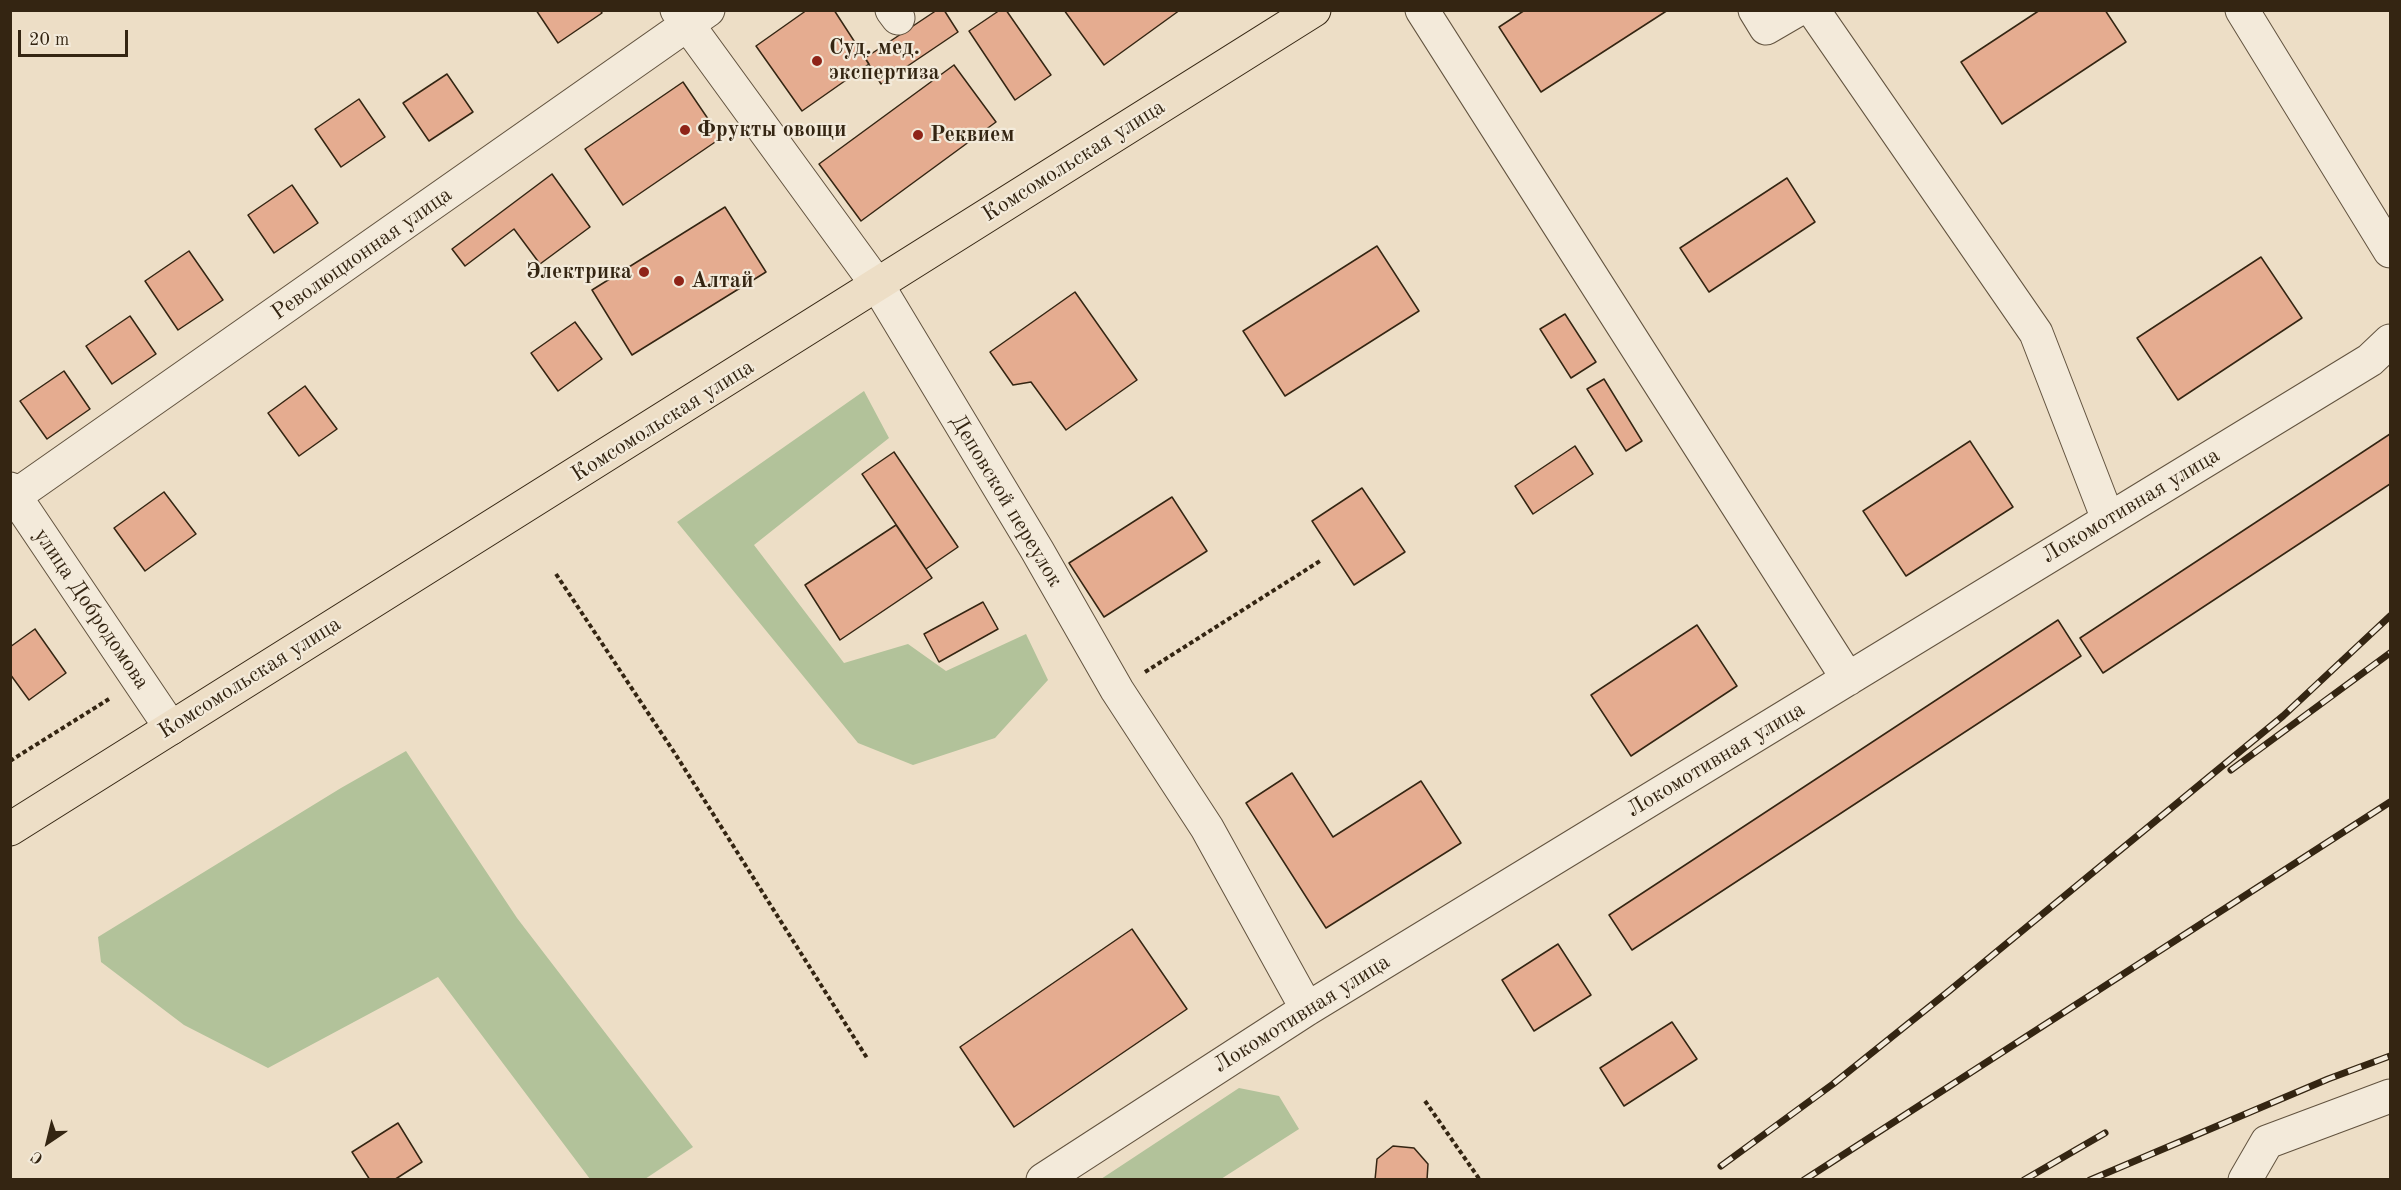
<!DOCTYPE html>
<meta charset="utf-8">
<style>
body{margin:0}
#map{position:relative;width:2401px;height:1190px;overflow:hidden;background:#eddec6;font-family:"Old Standard TT",serif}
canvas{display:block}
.frame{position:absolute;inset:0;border:12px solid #342512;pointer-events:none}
.north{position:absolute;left:18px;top:1112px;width:60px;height:60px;-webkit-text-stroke:4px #f3eada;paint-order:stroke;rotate:215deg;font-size:16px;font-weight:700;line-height:24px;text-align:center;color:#342512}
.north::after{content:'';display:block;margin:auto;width:21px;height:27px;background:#342512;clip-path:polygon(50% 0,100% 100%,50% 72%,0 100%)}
.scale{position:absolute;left:18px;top:30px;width:110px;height:27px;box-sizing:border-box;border:3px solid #342512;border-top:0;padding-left:8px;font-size:18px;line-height:21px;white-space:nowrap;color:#342512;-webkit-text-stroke:4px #f3eada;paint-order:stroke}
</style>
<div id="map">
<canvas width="2401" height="1190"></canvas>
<div class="frame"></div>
<div class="north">С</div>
<div class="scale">20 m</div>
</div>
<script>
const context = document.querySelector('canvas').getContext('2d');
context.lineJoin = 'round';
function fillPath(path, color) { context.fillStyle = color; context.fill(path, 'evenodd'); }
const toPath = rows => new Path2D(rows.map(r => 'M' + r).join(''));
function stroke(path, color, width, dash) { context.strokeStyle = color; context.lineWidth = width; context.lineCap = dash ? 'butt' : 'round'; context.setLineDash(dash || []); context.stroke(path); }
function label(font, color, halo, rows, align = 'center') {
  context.font = font + ' "Old Standard TT",serif'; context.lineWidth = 4.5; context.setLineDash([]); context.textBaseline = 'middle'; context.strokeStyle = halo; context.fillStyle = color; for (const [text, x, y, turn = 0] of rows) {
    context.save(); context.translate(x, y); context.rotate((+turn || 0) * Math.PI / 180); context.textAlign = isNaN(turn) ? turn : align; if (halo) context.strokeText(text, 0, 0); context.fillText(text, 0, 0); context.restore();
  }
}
fillPath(toPath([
 [864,391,889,438,754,545,844,663,908,644,946,671,1026,634,1048,680,995,738,913,765,858,743,677,522],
 [406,751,517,918,693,1147,645,1179,590,1179,438,977,268,1068,184,1025,101,962,98,937,341,788],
 [1239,1088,1279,1096,1299,1129,1221,1179,1101,1179]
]), '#b2c29a');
const building = toPath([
 [536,10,600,10,602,13,558,43,536,10],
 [807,10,834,10,869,64,802,111,756,46,807,10],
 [937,10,944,10,958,32,881,84,865,58,937,10],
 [1000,10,1006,10,1051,75,1015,100,969,31,1000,10],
 [1064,10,1180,10,1104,65,1064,10],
 [1525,10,1668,10,1541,92,1499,27,1525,10],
 [2040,10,2105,10,2126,42,2002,124,1961,62,2040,10],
 [954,65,996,122,861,221,819,164,954,65],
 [447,74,473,112,429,141,403,103,447,74],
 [683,82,721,138,623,205,585,149,683,82],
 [359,99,385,137,341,167,315,129,359,99],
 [552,174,590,227,540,264,514,229,465,266,452,249,552,174],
 [1787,178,1815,222,1709,292,1680,248,1787,178],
 [292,185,318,223,274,253,248,215,292,185],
 [725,207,766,272,632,355,592,290,725,207],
 [1377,246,1419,311,1285,396,1243,331,1377,246],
 [189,251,223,300,178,330,145,281,189,251],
 [2261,257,2302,318,2178,400,2137,338,2261,257],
 [1075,292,1137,380,1066,430,1031,382,1013,385,990,352,1075,292],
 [1565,314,1596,362,1571,378,1540,329,1565,314],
 [130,316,156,354,112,384,86,346,130,316],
 [575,322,602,359,558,391,531,353,575,322],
 [64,371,90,409,47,439,20,401,64,371],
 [1604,379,1642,441,1626,451,1587,389,1604,379],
 [305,386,337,429,299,456,268,413,305,386],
 [2390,434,2390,484,2103,673,2080,638,2390,434],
 [1970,441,2013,507,1906,576,1863,511,1970,441],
 [1575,446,1593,474,1533,514,1515,486,1575,446],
 [894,452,958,547,926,569,862,474,894,452],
 [1362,488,1405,552,1354,585,1312,521,1362,488],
 [164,492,196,534,145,571,114,528,164,492],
 [1172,497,1207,551,1104,617,1069,563,1172,497],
 [896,525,932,578,840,640,805,585,896,525],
 [983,602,998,629,939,662,924,634,983,602],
 [2058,620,2081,656,1632,950,1609,915,2058,620],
 [1697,625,1737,686,1631,756,1591,695,1697,625],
 [35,629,66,673,29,700,10,674,10,647,35,629],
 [1292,773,1333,837,1421,781,1461,843,1326,928,1246,803,1292,773],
 [1132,929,1187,1009,1014,1127,960,1047,1132,929],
 [1558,944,1591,995,1534,1031,1502,980,1558,944],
 [1672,1022,1697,1059,1624,1106,1600,1068,1672,1022],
 [398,1123,422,1162,394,1180,370,1180,352,1152,398,1123],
 [1393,1146,1414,1148,1428,1164,1427,1180,1375,1180,1377,1159,1393,1146]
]);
fillPath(building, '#e5ac90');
stroke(building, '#342512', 1.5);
const minor = toPath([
 [677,10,878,286,1037,550,1117,690,1207,828,1307,1009],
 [892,10,898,18],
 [1422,10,1848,679],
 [1755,10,1766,28,1797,10],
 [1813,10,2036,333,2108,519],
 [2242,10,2390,251],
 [10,489,171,728],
 [15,496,708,10],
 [1043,1180,1307,1009,2370,360,2390,341],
 [2245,1180,2267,1142,2390,1096]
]);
const major = toPath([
 [10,829,1314,10]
]);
stroke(minor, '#62533f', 35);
stroke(major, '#342512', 35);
stroke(toPath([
 [556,574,674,752,867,1058],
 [1145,672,1320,561],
 [10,761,109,699],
 [1425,1101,1480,1180]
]), '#342512', 4, [4.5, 3]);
stroke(minor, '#f3eada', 33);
stroke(major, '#eddec6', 33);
const rail = toPath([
 [2231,770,2390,653],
 [1721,1166,1833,1084,1949,991,2283,716,2390,616],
 [1804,1180,2390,802],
 [2024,1180,2105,1133],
 [2090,1180,2328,1079,2390,1056]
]);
stroke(rail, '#342512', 7);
stroke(rail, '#f3eada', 4.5, [14]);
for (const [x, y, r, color] of [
 [817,61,6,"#8f2418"],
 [685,130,6,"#8f2418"],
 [918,135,6,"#8f2418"],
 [644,272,6,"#8f2418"],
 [679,281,6,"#8f2418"]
]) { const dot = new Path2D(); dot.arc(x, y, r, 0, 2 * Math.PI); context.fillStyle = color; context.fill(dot); stroke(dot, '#f3eada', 2); }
label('bold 22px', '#342512', '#f3eada', [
 ["Суд. мед.",829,48],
 ["экспертиза",829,73],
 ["Фрукты овощи",697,130],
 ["Реквием",930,135],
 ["Электрика",632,272,"right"],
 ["Алтай",691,281]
], 'left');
label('22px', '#342512', '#f3eada', [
 ["Комсомольская улица",1074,161,-32],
 ["Революционная улица",362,254,-35],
 ["Комсомольская улица",663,421,-32],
 ["Деповской переулок",1006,501,59],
 ["Локомотивная улица",2131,506,-31],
 ["улица Добродомова",91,609,56],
 ["Комсомольская улица",250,678,-32],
 ["Локомотивная улица",1716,760,-31],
 ["Локомотивная улица",1302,1014,-32]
]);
</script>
